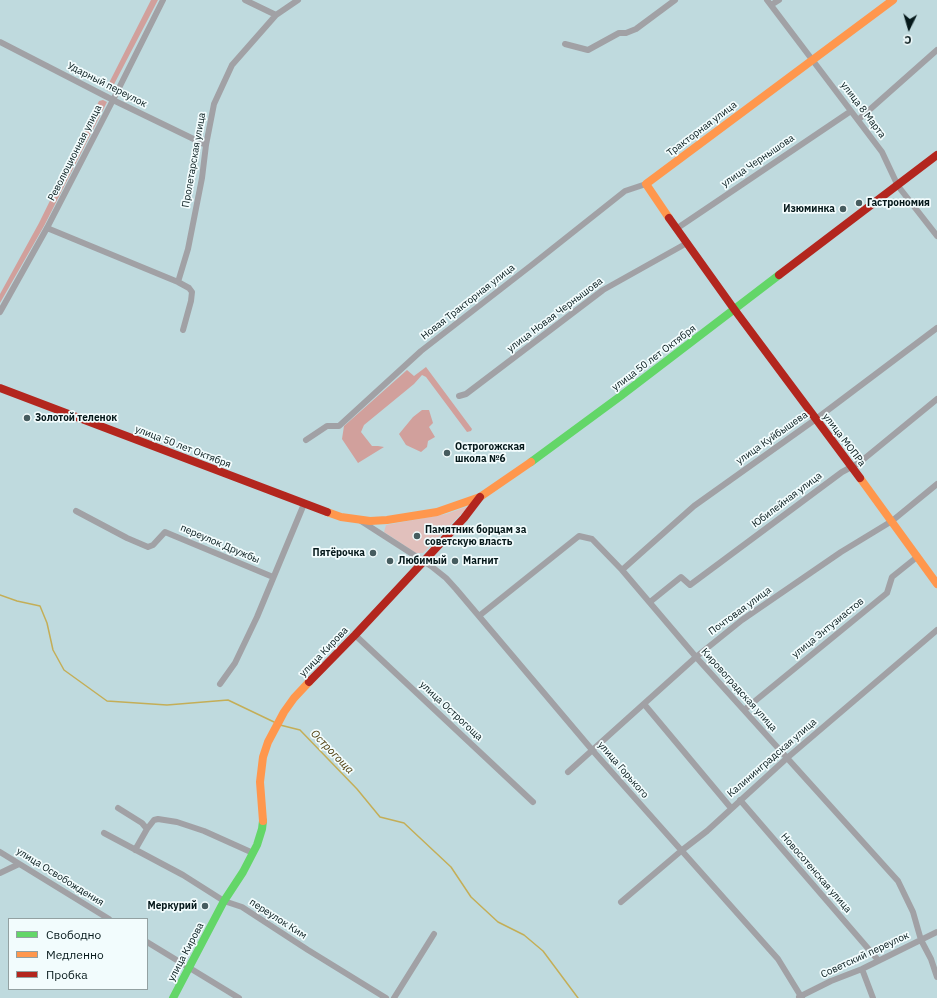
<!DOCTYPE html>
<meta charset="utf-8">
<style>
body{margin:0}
#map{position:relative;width:937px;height:998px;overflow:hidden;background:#bfdade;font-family:"IBM Plex Sans",sans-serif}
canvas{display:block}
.legend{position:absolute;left:8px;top:918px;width:140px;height:72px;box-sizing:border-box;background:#f2fcfd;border:1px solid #93a1a2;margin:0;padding:5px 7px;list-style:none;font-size:12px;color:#05181a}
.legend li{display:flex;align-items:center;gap:8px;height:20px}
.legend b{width:20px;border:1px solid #93a1a2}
.north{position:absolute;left:889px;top:8px;width:40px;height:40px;-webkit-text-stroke:3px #f2fcfd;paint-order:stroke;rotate:185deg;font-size:11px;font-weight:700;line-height:16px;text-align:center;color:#05181a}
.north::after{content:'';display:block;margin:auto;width:14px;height:18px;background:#05181a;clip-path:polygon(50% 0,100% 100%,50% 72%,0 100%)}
</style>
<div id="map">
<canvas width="937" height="998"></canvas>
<ul class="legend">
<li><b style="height:5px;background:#63d668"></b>Свободно</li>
<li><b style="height:5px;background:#ff974d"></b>Медленно</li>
<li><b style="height:5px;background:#b3261e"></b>Пробка</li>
</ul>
<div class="north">С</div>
</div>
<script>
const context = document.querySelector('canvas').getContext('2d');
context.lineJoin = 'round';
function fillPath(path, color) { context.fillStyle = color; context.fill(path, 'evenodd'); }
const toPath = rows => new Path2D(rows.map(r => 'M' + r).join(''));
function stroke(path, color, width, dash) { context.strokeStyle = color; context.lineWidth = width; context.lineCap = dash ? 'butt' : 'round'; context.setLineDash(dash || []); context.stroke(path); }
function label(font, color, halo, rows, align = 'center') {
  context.font = font + ' "IBM Plex Sans",sans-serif'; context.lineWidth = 3.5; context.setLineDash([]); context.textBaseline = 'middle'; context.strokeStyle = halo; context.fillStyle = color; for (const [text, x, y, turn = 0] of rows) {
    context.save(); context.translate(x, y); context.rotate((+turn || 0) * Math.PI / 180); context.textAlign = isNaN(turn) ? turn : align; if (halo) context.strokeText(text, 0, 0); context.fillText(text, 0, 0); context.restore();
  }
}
fillPath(toPath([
 [469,506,423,553,416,553,384,532,386,525,446,514]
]), '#e1c0bc');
fillPath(toPath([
 [151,0,158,0,110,92,107,90,109,83],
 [103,100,107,102,44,226,0,303,0,294,39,223,99,101],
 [426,367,472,429,471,431,467,432,426,377,422,375,414,384,364,425,361,432,372,446,378,446,384,447,358,463,342,439,344,426,407,370,414,376],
 [422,410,429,410,433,423,429,427,435,437,428,441,427,447,421,452,406,445,399,434,413,417]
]), '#d1a09c');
stroke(toPath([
 [0,595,17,601,40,606,47,623,53,650,64,670,107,701,167,705,228,700,274,722],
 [280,725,300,730,357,789,380,817,404,823,451,867,471,897,498,922,524,935,543,951,578,998]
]), '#c4ae57', 1.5);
stroke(toPath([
 [245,0,276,15],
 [767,0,882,152,898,186,937,236],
 [771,5,779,0],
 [0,42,113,100,206,145],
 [565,44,588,50,619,33,626,33,636,29,675,0],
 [858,120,937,50],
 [47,228,178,282,188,249,202,178,206,145,214,104,232,65,276,15,298,0],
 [676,229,851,111],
 [178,282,189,288,192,292,191,301,183,330],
 [0,312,47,228,113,100,163,0],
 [459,396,466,394,603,290,687,243],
 [306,440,327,426,339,426,421,351,533,264,625,191,646,184],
 [76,511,127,538,148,547,153,545,165,532,273,577],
 [361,521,431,566,446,578,456,589,593,751,778,959,802,998],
 [622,570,694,506,816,419,937,328],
 [650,602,681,577,690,585,842,472,859,463,937,399],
 [479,616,579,536,592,539,622,570,696,657,898,881,913,912,921,940,931,959,937,977],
 [355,635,533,802],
 [220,684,235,663,257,617,304,504],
 [644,704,731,808],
 [744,710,887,593,892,577,917,557],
 [568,772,696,657,742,620,841,552,892,521,937,484],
 [740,800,878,960],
 [118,808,142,823,147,829],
 [104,833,183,875,224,901,242,907,308,950,386,998],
 [135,850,147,829,154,820,158,819,177,822,204,831,253,853],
 [0,852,109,919],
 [0,873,19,864],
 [621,902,681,851,707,831,787,758,937,630],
 [147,942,239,998],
 [862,969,873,998],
 [799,997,831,981,862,969,937,932],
 [394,998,434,934]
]), '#a1a1a5', 6);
stroke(toPath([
 [531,462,622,395,779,275],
 [173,998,224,901,243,872,257,845,262,829,263,821]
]), '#63d668', 8);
stroke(toPath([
 [669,218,646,184,893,0],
 [860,478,937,584],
 [327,512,341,517,370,521,387,520,437,512,480,497,531,462],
 [263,821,260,782,263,757,268,742,284,712,294,698,309,682]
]), '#ff974d', 8);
stroke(toPath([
 [669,218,734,309,860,478],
 [779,275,937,155],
 [0,388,327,512],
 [309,682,355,635,464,518,480,497]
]), '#b3261e', 8);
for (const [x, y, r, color] of [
 [859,203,4,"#465c5f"],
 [843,209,4,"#465c5f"],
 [27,418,4,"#465c5f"],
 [447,453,4,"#465c5f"],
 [417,536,4,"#465c5f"],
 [373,553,4,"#465c5f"],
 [390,561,4,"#465c5f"],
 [455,561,4,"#465c5f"],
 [205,906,4,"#465c5f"]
]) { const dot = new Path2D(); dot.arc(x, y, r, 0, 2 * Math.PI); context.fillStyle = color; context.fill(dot); stroke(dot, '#f2fcfd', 1.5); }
label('10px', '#05181a', '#f2fcfd', [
 ["Ударный переулок",107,85,27],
 ["улица 8 Марта",863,110,53],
 ["Тракторная улица",702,129,-37],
 ["Революционная улица",75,153,-63],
 ["Пролетарская улица",194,160,-80],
 ["улица Чернышова",758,161,-34],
 ["Новая Тракторная улица",468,302,-38],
 ["улица Новая Чернышова",555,315,-37],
 ["улица 50 лет Октября",654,358,-37],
 ["улица Куйбышева",772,438,-35],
 ["улица МОПРа",844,440,53],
 ["улица 50 лет Октября",183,447,21],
 ["Юбилейная улица",787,500,-37],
 ["переулок Дружбы",220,544,23],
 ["Почтовая улица",740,611,-36],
 ["улица Энтузиастов",828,628,-39],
 ["улица Кирова",324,652,-46],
 ["Кировоградская улица",739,690,48],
 ["улица Острогоща",451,711,43],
 ["Калининградская улица",772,758,-41],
 ["улица Горького",623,770,49],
 ["Новосотенская улица",816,873,49],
 ["улица Освобождения",60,877,32],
 ["переулок Ким",278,919,33],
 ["улица Кирова",186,952,-62],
 ["Советский переулок",865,955,-25]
]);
label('bold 10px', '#05181a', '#f2fcfd', [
 ["Гастрономия",867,203],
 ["Изюминка",835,209,"right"],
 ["Золотой теленок",35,418],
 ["Острогожская",455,447],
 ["школа №6",455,459],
 ["Памятник борцам за",425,530],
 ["советскую власть",425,542],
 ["Пятёрочка",365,553,"right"],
 ["Любимый",398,561],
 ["Магнит",463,561],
 ["Меркурий",197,906,"right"]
], 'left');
label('italic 11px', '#4e3c0c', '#f2fcfd', [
 ["Острогоща",332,752,46]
]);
</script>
